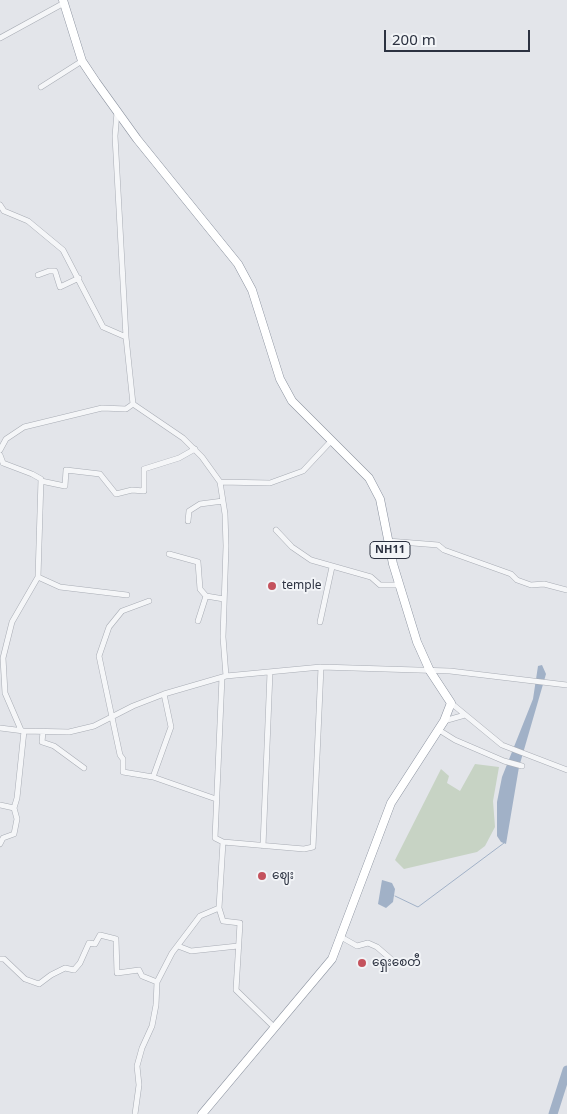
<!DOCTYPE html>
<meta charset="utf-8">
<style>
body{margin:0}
#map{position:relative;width:567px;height:1114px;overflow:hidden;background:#e3e5ea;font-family:"Noto Sans",sans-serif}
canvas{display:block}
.scale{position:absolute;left:384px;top:30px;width:146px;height:22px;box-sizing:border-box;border:2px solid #2c3241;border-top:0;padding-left:6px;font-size:15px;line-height:18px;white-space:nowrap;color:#2c3241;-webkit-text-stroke:4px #f2f4f7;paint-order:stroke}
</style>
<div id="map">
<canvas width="567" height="1114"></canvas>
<div class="scale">200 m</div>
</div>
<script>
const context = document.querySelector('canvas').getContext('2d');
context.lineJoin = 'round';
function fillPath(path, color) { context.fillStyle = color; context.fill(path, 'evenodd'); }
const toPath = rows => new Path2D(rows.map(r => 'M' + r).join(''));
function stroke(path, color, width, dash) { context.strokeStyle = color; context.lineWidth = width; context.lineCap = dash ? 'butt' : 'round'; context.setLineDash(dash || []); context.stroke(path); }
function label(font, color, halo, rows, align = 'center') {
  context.font = font + ' "Noto Sans","Noto Sans Myanmar",sans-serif'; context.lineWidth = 4; context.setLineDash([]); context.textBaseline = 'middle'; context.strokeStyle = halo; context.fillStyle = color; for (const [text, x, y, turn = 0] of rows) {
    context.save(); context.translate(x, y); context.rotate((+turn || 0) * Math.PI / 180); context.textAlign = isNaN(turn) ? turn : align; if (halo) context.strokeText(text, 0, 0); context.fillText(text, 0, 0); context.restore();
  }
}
fillPath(toPath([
 [475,764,499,767,493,801,495,827,485,846,477,852,404,869,395,860,441,769,449,776,447,783,460,791]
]), '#c7d3c4');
fillPath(toPath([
 [542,665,546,674,519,767,506,844,501,842,497,836,497,802,502,777,533,699,538,666],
 [382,880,392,883,395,889,393,902,386,908,378,904]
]), '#a1b1c7');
stroke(toPath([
 [395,896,418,907,504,843]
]), '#a1b1c7', 1);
stroke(toPath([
 [553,1114,567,1070]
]), '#a1b1c7', 9);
const minor = toPath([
 [0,38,64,3],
 [41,87,82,61],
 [117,112,115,136,126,337,133,404,183,438,202,457,220,482,225,514,226,546,223,637,226,676],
 [0,205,4,211,28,221,63,250,103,327,126,337],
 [38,275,49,271,55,271,60,287,79,278],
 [0,450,6,439,24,427,102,408,126,409,133,404],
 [0,455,3,463,32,474,41,479,38,577,12,622,3,658,5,693,21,730],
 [41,481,65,486,66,470,100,474,116,494,132,490,144,491,144,469,179,458,195,449],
 [220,482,270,483,303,471,332,440],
 [188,521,189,511,200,504,223,501],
 [276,530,292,547,311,560,371,577,380,585,399,585],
 [388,541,438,545,444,550,511,574,517,580,531,585,544,584,567,590],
 [169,554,198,562,200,589,206,596,224,599],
 [38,577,60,587,127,595],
 [149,601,122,611,109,627,99,656,120,755,123,759,123,772,153,777,216,799],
 [198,621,206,596],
 [320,622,332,567],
 [222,677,215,838,223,842,219,908,223,921,240,923,236,990,275,1028],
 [451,703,502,745,567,770],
 [444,721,465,715],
 [0,728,24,731,69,732,94,726,133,706,164,694,226,676,321,667,450,671,567,685],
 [439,730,455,740,504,761,522,766],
 [43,732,42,742,54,746,84,768],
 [153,777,171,727,164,694],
 [0,805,14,808],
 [223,842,304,849,313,847,321,667],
 [0,844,3,838,14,834,17,819,14,808,17,798,24,731],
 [263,846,270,672],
 [341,937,357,946,368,943,377,947,392,960],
 [178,946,191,951,238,946],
 [0,959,4,959,25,979,39,984,51,975,65,968,74,970,80,963,89,943,95,944,100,935,116,939,117,973,139,970,142,976,157,982],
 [135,1114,139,1085,137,1066,142,1048,152,1026,156,1005,157,982,172,953,200,916,219,908]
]);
const highway = toPath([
 [63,0,82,61,96,82,137,139,238,264,252,290,280,379,292,401,369,478,380,499,393,564,417,642,430,671,451,703,444,721,391,803,332,959,202,1114]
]);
stroke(minor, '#a8acb4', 6);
stroke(highway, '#8b929f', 9);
stroke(minor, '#f5f6f8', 5);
stroke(highway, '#fff', 8);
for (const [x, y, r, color] of [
 [272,586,5,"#c4525d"],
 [262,876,5,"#c4525d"],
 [362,963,5,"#c4525d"]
]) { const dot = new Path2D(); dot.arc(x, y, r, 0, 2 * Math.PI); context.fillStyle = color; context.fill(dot); stroke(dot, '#f2f4f7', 2); }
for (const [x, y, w] of [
 [390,550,40]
]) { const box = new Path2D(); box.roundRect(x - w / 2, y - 8.5, w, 17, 4); context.fillStyle = '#f2f4f7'; context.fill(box); stroke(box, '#2c3241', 1); }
label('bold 11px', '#2c3241', null, [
 ["NH11",390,550]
]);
label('12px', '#2c3241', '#f2f4f7', [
 ["temple",282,586],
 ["ဈေး",272,876],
 ["ရှေးစေတီ",372,963]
], 'left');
</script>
